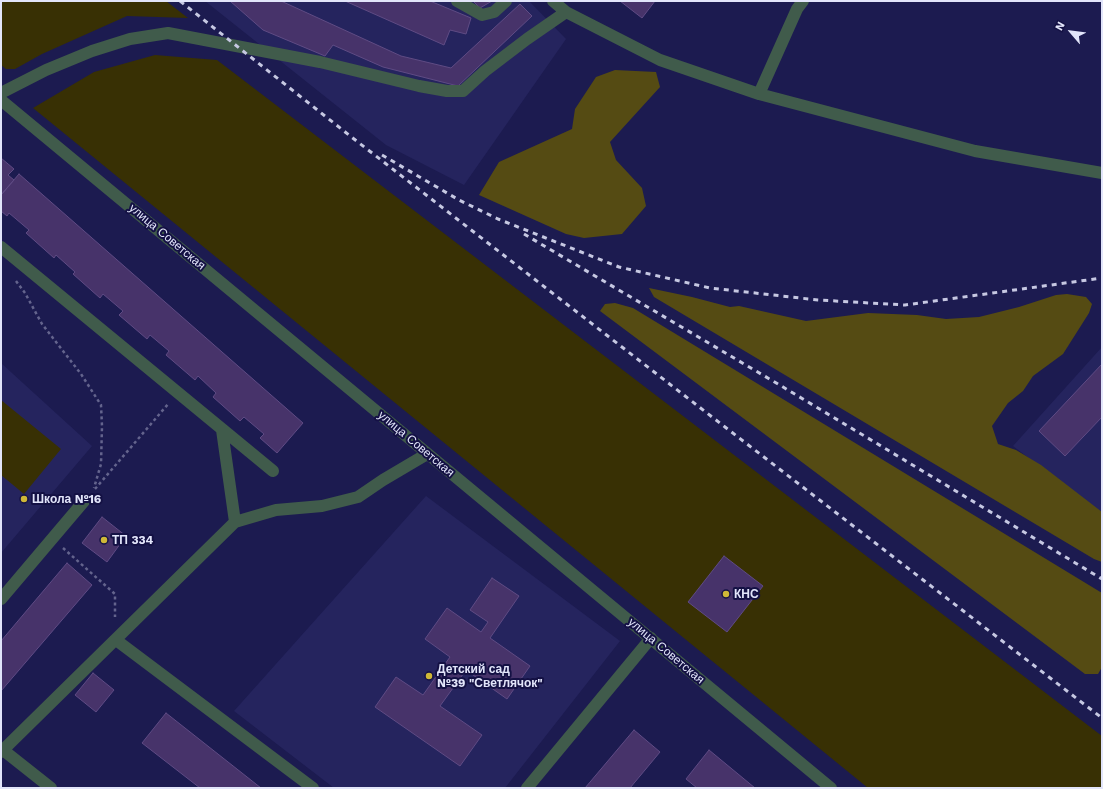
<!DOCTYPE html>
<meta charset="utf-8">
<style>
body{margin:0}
#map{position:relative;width:1103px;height:789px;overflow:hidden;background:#1c1b50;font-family:"Work Sans",sans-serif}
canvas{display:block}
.frame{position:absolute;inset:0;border:2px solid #e2e5fa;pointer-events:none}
.north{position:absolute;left:1051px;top:12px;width:40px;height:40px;-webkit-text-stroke:3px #141144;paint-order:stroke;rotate:298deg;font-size:11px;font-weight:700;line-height:16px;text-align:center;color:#e2e5fa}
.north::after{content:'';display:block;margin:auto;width:14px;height:18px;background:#e2e5fa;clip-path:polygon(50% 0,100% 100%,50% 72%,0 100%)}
</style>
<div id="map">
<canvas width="1103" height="789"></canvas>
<div class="frame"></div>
<div class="north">N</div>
</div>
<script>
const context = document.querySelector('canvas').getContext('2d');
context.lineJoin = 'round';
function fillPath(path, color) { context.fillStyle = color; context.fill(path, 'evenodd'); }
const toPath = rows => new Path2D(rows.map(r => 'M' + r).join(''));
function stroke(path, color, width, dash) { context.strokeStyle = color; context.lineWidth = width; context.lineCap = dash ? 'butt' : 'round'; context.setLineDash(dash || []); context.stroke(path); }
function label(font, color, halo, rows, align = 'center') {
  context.font = font + ' "Work Sans",sans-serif'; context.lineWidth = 4; context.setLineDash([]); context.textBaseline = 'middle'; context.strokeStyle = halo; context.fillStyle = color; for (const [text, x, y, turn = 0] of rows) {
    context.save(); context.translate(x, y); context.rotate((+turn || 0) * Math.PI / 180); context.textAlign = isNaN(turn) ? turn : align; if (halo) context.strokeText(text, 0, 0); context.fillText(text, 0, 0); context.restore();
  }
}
fillPath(toPath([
 [205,1,529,1,566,39,464,185,386,145],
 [1102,347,1102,514,1013,446],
 [1,363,92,446,1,553],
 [426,496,620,641,505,788,334,788,234,711]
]), '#25245e');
fillPath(toPath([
 [1,1,166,1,188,18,127,16,42,54,15,69,6,69,1,65],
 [155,55,217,60,1102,736,1102,788,868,788,33,108,94,72],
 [1,400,61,449,24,494,1,475]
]), '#383004');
fillPath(toPath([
 [615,70,656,72,660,87,610,142,616,160,642,188,646,206,622,234,584,238,566,234,479,195,499,162,572,129,575,109,596,77],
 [649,288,692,297,730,307,739,306,806,321,868,313,917,315,946,319,979,317,1019,307,1056,295,1067,294,1086,297,1092,304,1089,313,1063,354,1033,376,1023,391,1008,403,992,426,998,444,1016,450,1041,465,1102,512,1102,562,1094,559,654,297],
 [615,303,633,308,1102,593,1102,667,1098,674,1085,674,600,311,605,304]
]), '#554b13');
const building = toPath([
 [230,1,281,1,401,56,451,68,520,4,532,16,458,86,383,67,333,45,325,56,263,30,230,1],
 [345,1,430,1,471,18,466,34,450,30,444,45,345,1],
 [473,1,492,1,480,8,473,1],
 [620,1,655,1,642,18,620,1],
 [1,158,14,169,8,175,14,180,1,195,1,158],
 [19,174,303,423,277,453,260,438,264,434,244,417,240,421,213,397,216,393,198,376,195,380,166,355,169,351,150,335,147,339,119,315,123,311,103,294,100,298,73,274,75,272,56,255,54,258,26,233,29,230,9,213,7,216,1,211,1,195,19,174],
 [1102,364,1102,417,1065,456,1039,431,1102,364],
 [102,517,126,536,107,562,82,543,102,517],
 [724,556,763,586,727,632,688,602,724,556],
 [67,563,92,585,1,691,1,641,67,563],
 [492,578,519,596,490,638,530,666,507,699,466,670,440,706,482,735,460,766,375,707,396,677,423,695,450,657,425,639,447,608,481,632,488,622,470,610,492,578],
 [93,673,114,690,96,712,75,695,93,673],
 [166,713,261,788,200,788,142,743,166,713],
 [634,730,660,752,630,788,585,788,634,730],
 [709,750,755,788,697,788,686,779,709,750]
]);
fillPath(building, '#47336a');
stroke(building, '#5f4b84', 1);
stroke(toPath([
 [16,281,25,293,42,324,81,374,101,405,102,426,101,464,94,488],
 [95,489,169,403],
 [63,548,115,594,115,617]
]), '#64648d', 2.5, [3, 3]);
stroke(toPath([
 [457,1,482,15,494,12,506,1],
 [553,1,566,12,660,60,759,94,975,151,1102,173],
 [1,93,46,70,92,51,130,39,168,33,320,62,419,86,447,91,463,91,485,71,527,39,566,12],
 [759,94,797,9,803,1],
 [1,100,831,788],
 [1,247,273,471],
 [222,430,235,522],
 [1,599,85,500],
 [116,640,313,788],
 [3,750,51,788],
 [1,752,235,522,276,510,322,506,358,497,383,480,427,454],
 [527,788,651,638]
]), '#405b4b', 12);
stroke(toPath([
 [180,1,354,139,725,427,1102,718],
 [382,155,459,200,498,219,619,267,710,288,818,300,905,305,1102,278],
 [524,234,778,384,1102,579]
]), '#c6c8e2', 3, [5, 5]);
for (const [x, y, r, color] of [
 [24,499,4,"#cfb837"],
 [104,540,4,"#cfb837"],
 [726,594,4,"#cfb837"],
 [429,676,4,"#cfb837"]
]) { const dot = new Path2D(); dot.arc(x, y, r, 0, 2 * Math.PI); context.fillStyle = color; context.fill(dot); stroke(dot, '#141144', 1.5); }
label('12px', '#e2e5fa', '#141144', [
 ["улица Советская",167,237,40],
 ["улица Советская",416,444,40],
 ["улица Советская",666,651,40]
]);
label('bold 12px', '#e2e5fa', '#141144', [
 ["Школа №16",32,499],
 ["ТП 334",112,540],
 ["КНС",734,594],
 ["Детский сад",437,669],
 ["№39 \"Светлячок\"",437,683]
], 'left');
</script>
